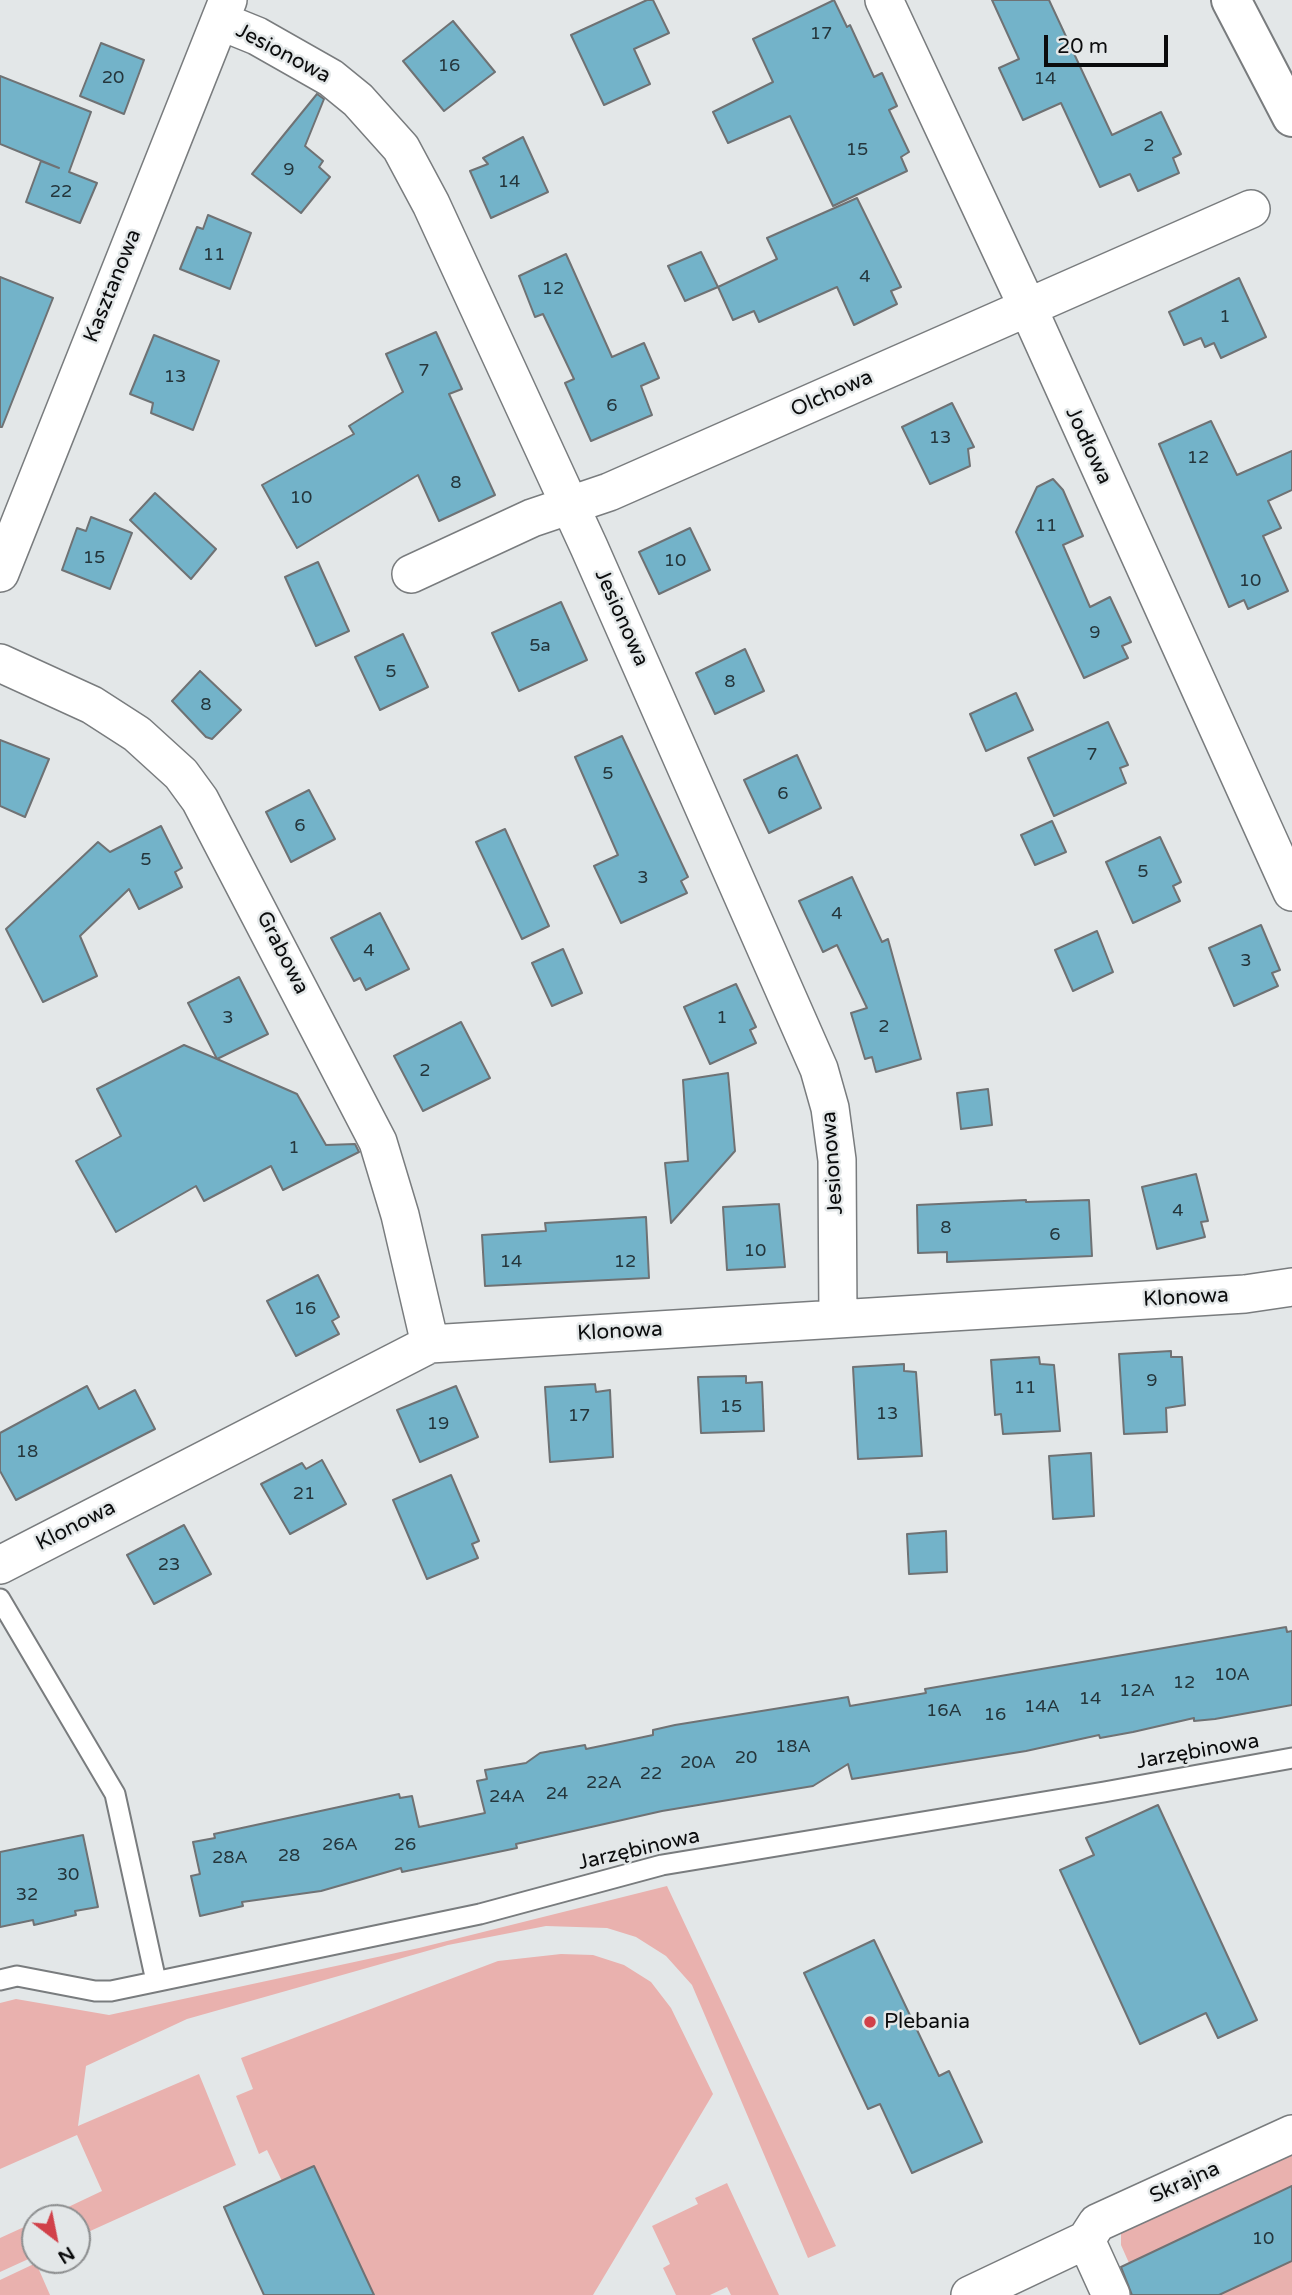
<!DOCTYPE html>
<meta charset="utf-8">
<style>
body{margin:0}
#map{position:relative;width:1292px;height:2295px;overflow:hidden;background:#e3e7e8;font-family:"Varela Round",sans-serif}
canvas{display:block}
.north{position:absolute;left:21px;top:2204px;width:70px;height:70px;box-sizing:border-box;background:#e3e7e8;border:2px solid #8d8f90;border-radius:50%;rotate:148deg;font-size:19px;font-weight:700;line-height:28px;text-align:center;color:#0b0c0d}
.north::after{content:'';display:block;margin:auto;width:24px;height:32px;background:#d14149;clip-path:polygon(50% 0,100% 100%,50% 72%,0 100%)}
.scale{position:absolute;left:1044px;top:35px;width:124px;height:32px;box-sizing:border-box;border:4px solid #0b0c0d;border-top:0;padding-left:9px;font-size:21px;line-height:24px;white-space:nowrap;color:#0b0c0d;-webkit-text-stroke:5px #e3e7e8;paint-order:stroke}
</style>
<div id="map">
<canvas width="1292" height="2295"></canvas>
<div class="north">N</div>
<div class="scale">20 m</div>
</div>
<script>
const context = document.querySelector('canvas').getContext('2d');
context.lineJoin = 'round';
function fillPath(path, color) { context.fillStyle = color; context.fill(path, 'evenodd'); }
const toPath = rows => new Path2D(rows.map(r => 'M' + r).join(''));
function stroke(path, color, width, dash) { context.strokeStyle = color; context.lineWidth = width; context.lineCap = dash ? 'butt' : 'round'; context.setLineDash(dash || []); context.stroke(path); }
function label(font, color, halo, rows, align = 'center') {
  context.font = font + ' "Varela Round",sans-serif'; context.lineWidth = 5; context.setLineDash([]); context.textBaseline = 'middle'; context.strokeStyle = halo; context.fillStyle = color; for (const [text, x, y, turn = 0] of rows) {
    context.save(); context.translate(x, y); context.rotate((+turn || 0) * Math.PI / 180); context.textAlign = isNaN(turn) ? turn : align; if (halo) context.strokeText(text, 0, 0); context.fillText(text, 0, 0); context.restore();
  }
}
fillPath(toPath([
 [667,1886,836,2246,808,2258,692,1985,666,1956,636,1937,607,1928,546,1926,448,1945,187,2019,86,2066,78,2126,199,2074,236,2165,77,2237,77,2218,45,2218,102,2191,77,2135,0,2169,0,2003,16,1999,109,2015,419,1948],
 [561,1954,593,1955,624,1965,651,1982,671,2008,713,2094,593,2295,374,2295,314,2166,282,2181,267,2150,259,2154,236,2096,253,2089,241,2058,498,1961],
 [1292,2150,1292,2186,1129,2263,1121,2245,1121,2233,1128,2224],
 [727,2183,779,2295,731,2295,727,2287,710,2295,676,2295,663,2268,670,2264,652,2226,698,2204,695,2198],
 [35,2222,35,2256,0,2272,0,2238],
 [1292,2261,1292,2295,1219,2295,1254,2278],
 [36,2263,50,2295,0,2295,0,2280]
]), '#e9b1ae');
const building = toPath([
 [647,0,653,0,669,33,634,49,650,84,604,105,571,35,647,0],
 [834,0,847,27,850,25,874,77,882,73,897,106,889,110,909,152,901,157,907,171,833,206,790,116,728,143,713,112,773,82,753,39,834,0],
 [992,0,1049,0,1112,135,1161,112,1181,154,1173,158,1179,173,1138,191,1130,174,1100,187,1061,103,1023,120,999,68,1019,59,992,0],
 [453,21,495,72,444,111,403,61,453,21],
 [101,43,144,60,124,114,80,96,101,43],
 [0,76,91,112,69,172,97,183,80,223,26,202,41,161,59,168,0,144,0,76],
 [317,94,324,99,305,146,323,161,319,167,330,177,301,213,252,174,317,94],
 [523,137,548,192,491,218,470,171,488,164,483,158,523,137],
 [857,198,901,287,891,291,897,304,854,325,837,287,759,322,754,311,733,320,718,287,777,259,767,238,857,198],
 [208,215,251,233,230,289,180,269,197,227,203,229,208,215],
 [701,252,718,287,685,301,668,266,701,252],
 [566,254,612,357,644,343,659,378,641,386,652,415,591,441,565,383,574,379,543,314,535,317,519,276,566,254],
 [0,277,53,298,2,427,0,427,0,277],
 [1239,278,1266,337,1221,358,1214,343,1205,347,1201,338,1184,345,1169,312,1239,278],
 [436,332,462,389,449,394,495,495,439,521,418,475,297,548,262,485,354,434,349,426,403,392,386,354,436,332],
 [154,335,219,361,193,430,151,413,153,403,130,394,154,335],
 [952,403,974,447,968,449,970,466,930,484,902,427,952,403],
 [1211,421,1237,475,1292,451,1292,490,1268,501,1281,528,1263,536,1288,591,1248,609,1244,600,1229,607,1159,444,1211,421],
 [1053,479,1063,490,1083,536,1063,545,1090,607,1110,597,1131,642,1122,646,1128,658,1084,678,1016,532,1037,487,1053,479],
 [155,493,216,549,191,579,130,520,155,493],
 [91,517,132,533,110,589,62,570,77,528,86,531,91,517],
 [690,528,710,570,659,594,639,552,690,528],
 [318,562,349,631,316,646,285,577,318,562],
 [561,602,587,660,519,691,492,633,561,602],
 [403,634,428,687,380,710,355,657,403,634],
 [745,649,764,691,715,714,696,673,745,649],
 [200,671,241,710,212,739,206,737,172,701,200,671],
 [1016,693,1033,730,986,751,970,714,1016,693],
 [1108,722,1128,765,1120,768,1126,783,1054,816,1028,758,1108,722],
 [622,736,688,877,681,881,687,893,621,923,594,866,618,855,575,757,622,736],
 [0,740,49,759,25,817,0,806,0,740],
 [797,755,821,808,769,833,744,780,797,755],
 [309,790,335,839,291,862,266,812,309,790],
 [1052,821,1066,852,1035,865,1021,835,1052,821],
 [161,826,182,868,175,872,182,887,139,909,129,889,80,936,97,976,43,1002,6,929,98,842,110,852,161,826],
 [505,829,549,926,522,939,476,842,505,829],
 [1160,837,1181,882,1173,886,1180,901,1133,923,1106,862,1160,837],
 [852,877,882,942,888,939,921,1059,876,1072,872,1057,865,1059,851,1013,867,1008,837,945,823,952,799,901,852,877],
 [380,913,409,969,366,990,360,978,354,981,331,938,380,913],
 [1261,925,1280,970,1272,973,1278,986,1234,1006,1209,948,1261,925],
 [1097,931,1113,972,1073,991,1055,950,1097,931],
 [563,949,582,993,552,1006,532,963,563,949],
 [239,977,268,1034,217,1059,297,1094,326,1145,355,1144,359,1152,283,1190,271,1166,204,1201,196,1186,116,1232,76,1161,121,1136,97,1089,184,1045,217,1059,188,1003,239,977],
 [736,984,756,1027,750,1030,756,1043,710,1064,684,1007,736,984],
 [461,1022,490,1078,423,1111,394,1056,461,1022],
 [728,1073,735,1151,671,1223,665,1163,688,1161,683,1080,728,1073],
 [988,1089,992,1125,961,1129,957,1093,988,1089],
 [1196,1174,1208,1221,1201,1222,1205,1237,1157,1249,1142,1187,1196,1174],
 [1026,1200,1026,1202,1089,1200,1092,1256,947,1262,947,1252,918,1253,917,1205,1026,1200],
 [779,1204,785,1267,727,1270,723,1207,779,1204],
 [646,1217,649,1278,485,1286,482,1235,546,1231,545,1223,646,1217],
 [318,1275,339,1317,332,1321,339,1334,296,1356,267,1301,318,1275],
 [1171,1351,1171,1357,1182,1357,1185,1405,1166,1408,1167,1432,1124,1434,1119,1354,1171,1351],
 [1039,1357,1040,1364,1054,1365,1060,1431,1003,1434,1001,1414,995,1415,991,1360,1039,1357],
 [904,1364,904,1371,916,1372,922,1456,858,1459,853,1367,904,1364],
 [746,1376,746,1383,762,1382,764,1431,701,1433,698,1377,746,1376],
 [595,1384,596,1392,610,1390,613,1457,550,1462,545,1387,595,1384],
 [87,1386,99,1409,135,1390,155,1429,16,1500,0,1471,0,1433,87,1386],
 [456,1386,478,1437,420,1462,397,1410,456,1386],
 [1091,1453,1094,1516,1053,1519,1049,1456,1091,1453],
 [322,1460,346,1504,290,1534,261,1484,302,1463,306,1469,322,1460],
 [451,1475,479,1541,472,1544,478,1558,427,1579,393,1500,451,1475],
 [184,1525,211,1574,154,1604,127,1555,184,1525],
 [946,1531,947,1572,909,1574,907,1534,946,1531],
 [1286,1627,1287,1632,1292,1631,1292,1705,1215,1719,1194,1721,1194,1718,1133,1732,1100,1738,1099,1735,1026,1751,852,1779,848,1764,813,1786,662,1811,516,1844,517,1848,402,1872,401,1868,321,1891,242,1902,243,1906,200,1916,191,1876,200,1874,193,1842,215,1838,214,1834,399,1794,400,1798,412,1796,419,1827,485,1813,477,1781,487,1779,485,1770,526,1763,540,1753,585,1745,586,1749,620,1742,653,1735,653,1730,675,1725,848,1697,850,1706,926,1693,925,1689,1286,1627],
 [1158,1805,1257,2020,1218,2038,1206,2013,1140,2044,1060,1870,1094,1855,1086,1838,1158,1805],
 [83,1835,98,1907,75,1911,76,1915,34,1925,33,1920,0,1927,0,1852,83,1835],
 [874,1940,939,2076,949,2071,982,2142,912,2173,880,2104,868,2109,804,1973,874,1940],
 [314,2166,374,2295,264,2295,235,2232,224,2207,314,2166],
 [1292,2186,1292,2261,1219,2295,1132,2295,1121,2267,1292,2186]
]);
fillPath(building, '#73b3c9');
stroke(building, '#6f7274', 2);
const service = toPath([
 [0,1599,115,1794,156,1981],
 [0,1980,17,1976,95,1991,111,1991,480,1914,662,1865,1104,1792,1292,1758]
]);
const minor = toPath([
 [884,0,1028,308,1292,892],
 [220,21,257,36,331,78,358,100,401,148,431,204,589,547,819,1069,830,1108,837,1160,838,1319],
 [0,573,228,0],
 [411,574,532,518,609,492,1251,209],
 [0,663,92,705,137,734,181,774,200,800,378,1142,400,1215,430,1344],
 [0,1565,430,1344,1245,1294,1292,1287],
 [1086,2240,1111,2295],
 [970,2295,1086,2240,1097,2223,1292,2134]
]);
const tertiary = toPath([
 [1231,0,1292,117]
]);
stroke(service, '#797c7e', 23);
stroke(minor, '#797c7e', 40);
stroke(tertiary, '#797c7e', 42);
stroke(service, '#fff', 19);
stroke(minor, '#fff', 37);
stroke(tertiary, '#fff', 38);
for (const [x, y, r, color] of [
 [870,2022,7,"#d14149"]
]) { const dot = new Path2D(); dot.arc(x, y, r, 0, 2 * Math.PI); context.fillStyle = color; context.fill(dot); stroke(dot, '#e3e7e8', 2.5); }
label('18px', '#25363c', null, [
 ["17",821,34],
 ["16",449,66],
 ["20",113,78],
 ["14",1045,79],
 ["2",1149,146],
 ["15",857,150],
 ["9",289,170],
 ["14",509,182],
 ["22",61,192],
 ["11",214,255],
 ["4",865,277],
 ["12",553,289],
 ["1",1225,317],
 ["7",424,371],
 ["13",175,377],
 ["6",612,406],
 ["13",940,438],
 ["12",1198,458],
 ["8",456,483],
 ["10",301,498],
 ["11",1046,526],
 ["15",94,558],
 ["10",675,561],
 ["10",1250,581],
 ["9",1095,633],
 ["5a",540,646],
 ["5",391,672],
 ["8",730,682],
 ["8",206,705],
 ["7",1092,755],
 ["5",608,774],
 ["6",783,794],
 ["6",300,826],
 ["5",146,860],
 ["5",1143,872],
 ["3",643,878],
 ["4",837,914],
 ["4",369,951],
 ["3",1246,961],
 ["3",228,1018],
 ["1",722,1018],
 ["2",884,1027],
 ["2",425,1071],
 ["1",294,1148],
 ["4",1178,1211],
 ["8",946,1228],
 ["6",1055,1235],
 ["10",755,1251],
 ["14",511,1262],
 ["12",625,1262],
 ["16",305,1309],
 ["9",1152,1381],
 ["11",1025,1388],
 ["15",731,1407],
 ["13",887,1414],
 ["17",579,1416],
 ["19",438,1424],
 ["18",27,1452],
 ["21",304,1494],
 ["23",169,1565],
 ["10A",1232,1675],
 ["12",1184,1683],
 ["12A",1137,1691],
 ["14",1090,1699],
 ["14A",1042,1707],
 ["16A",944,1711],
 ["16",995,1715],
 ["18A",793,1747],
 ["20",746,1758],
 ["20A",698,1763],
 ["22",651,1774],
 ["22A",604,1783],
 ["24",557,1794],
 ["24A",507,1797],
 ["26A",340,1845],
 ["26",405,1845],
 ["28",289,1856],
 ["28A",230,1858],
 ["30",68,1875],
 ["32",27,1895],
 ["10",1263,2239]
]);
label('21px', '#0b0c0d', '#e3e7e8', [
 ["Jesionowa",283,54,28],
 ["Kasztanowa",113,286,-68],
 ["Olchowa",832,394,-24],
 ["Jodłowa",1088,446,65],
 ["Jesionowa",621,618,66],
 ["Grabowa",282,953,63],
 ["Jesionowa",833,1163,-94],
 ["Klonowa",1186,1298,-3],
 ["Klonowa",620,1332,-3],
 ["Klonowa",76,1526,-27],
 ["Jarzębinowa",1198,1752,-10],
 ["Jarzębinowa",639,1850,-13],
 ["Skrajna",1185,2183,-24]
]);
label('21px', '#0b0c0d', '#e3e7e8', [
 ["Plebania",884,2022]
], 'left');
</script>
